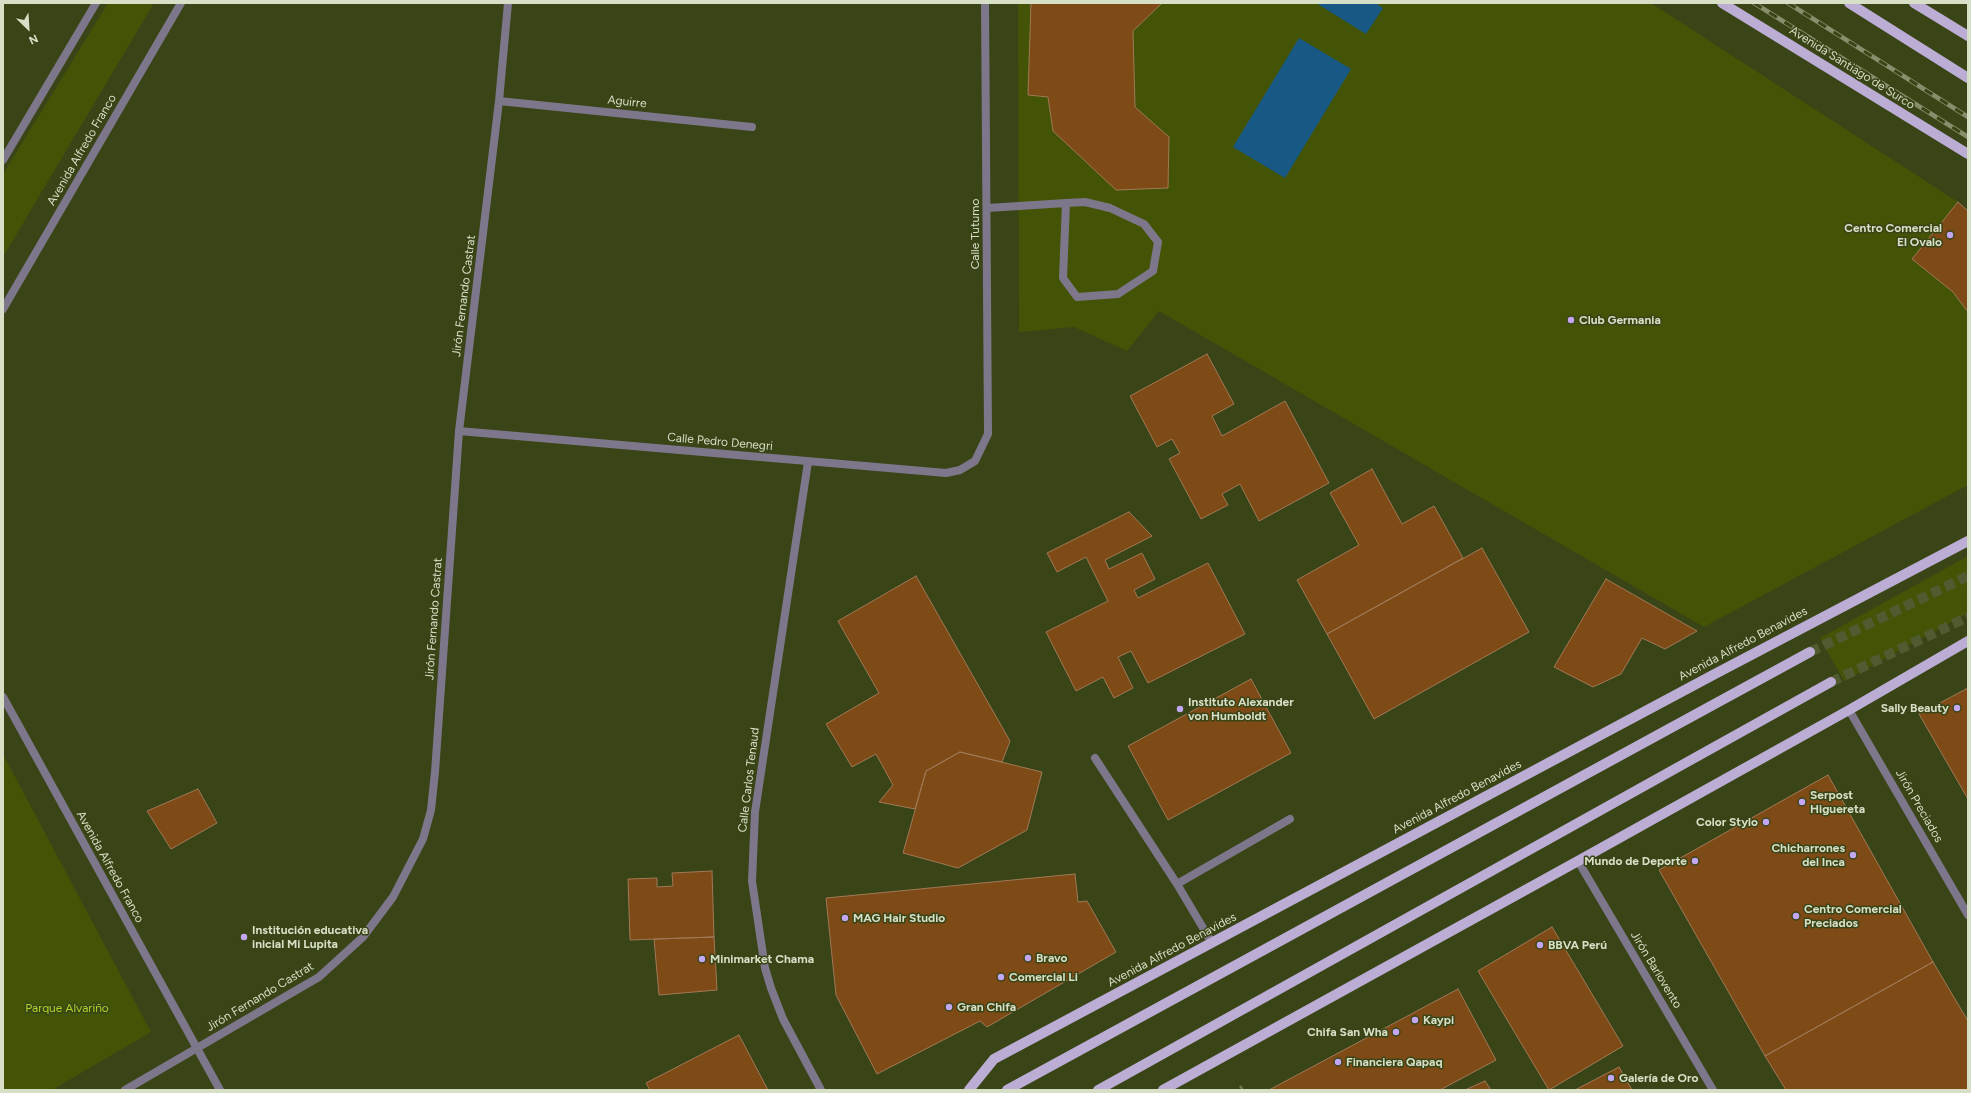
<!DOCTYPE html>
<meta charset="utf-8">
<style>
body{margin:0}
#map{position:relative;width:1971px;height:1093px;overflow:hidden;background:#394417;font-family:Figtree,sans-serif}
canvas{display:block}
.frame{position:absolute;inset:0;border:4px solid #d7dfc6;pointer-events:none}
.north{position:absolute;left:8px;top:8px;width:40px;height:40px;-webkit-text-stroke:3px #394417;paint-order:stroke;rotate:155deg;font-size:11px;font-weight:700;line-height:16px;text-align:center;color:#d7dfc6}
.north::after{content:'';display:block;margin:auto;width:14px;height:18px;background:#d7dfc6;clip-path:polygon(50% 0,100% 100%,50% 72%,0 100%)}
</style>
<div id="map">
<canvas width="1971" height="1093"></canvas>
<div class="frame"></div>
<div class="north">N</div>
</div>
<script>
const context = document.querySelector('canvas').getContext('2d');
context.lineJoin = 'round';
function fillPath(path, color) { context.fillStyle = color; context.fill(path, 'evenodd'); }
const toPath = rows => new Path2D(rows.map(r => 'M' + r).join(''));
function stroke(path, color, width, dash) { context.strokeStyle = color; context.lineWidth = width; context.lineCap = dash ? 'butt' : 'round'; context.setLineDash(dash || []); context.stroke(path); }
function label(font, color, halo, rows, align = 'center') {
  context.font = font + ' Figtree,sans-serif'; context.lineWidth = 3; context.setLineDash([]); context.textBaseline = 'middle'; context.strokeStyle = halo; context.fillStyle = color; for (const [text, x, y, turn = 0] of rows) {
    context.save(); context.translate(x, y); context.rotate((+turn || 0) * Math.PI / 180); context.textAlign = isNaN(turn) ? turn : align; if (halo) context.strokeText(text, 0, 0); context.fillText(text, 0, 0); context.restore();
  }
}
fillPath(toPath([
 [108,3,154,3,3,257,3,174],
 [1018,3,1651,3,1958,202,1912,259,1953,292,1968,312,1968,485,1704,627,1159,311,1127,351,1074,327,1019,332],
 [1968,556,1968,613,1844,681,1820,638],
 [3,754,151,1032,52,1090,3,1090]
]), '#435407');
fillPath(toPath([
 [1316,3,1375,3,1383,8,1366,34],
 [1299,38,1351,69,1285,178,1233,147]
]), '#175984');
const building = toPath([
 [1031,3,1162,3,1133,31,1135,107,1169,137,1168,188,1116,190,1053,131,1048,97,1028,95,1031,3],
 [1958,202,1968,211,1968,312,1953,292,1912,259,1958,202],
 [1207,354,1234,404,1212,416,1222,436,1285,401,1329,483,1259,521,1240,484,1222,494,1228,505,1201,519,1169,459,1180,453,1172,439,1157,447,1130,396,1207,354],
 [1372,469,1402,524,1434,506,1463,558,1327,634,1297,580,1359,545,1330,493,1372,469],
 [1129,512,1152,536,1105,560,1109,569,1142,553,1155,579,1134,590,1138,598,1208,563,1245,634,1148,683,1131,651,1118,657,1133,688,1114,698,1103,677,1076,691,1046,632,1108,601,1086,557,1057,572,1047,553,1129,512],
 [1482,548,1529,632,1374,719,1327,634,1482,548],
 [916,576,1010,741,1002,762,960,752,926,771,915,809,879,802,893,785,876,754,852,767,826,724,879,693,838,621,916,576],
 [1606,579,1697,631,1665,649,1642,638,1621,674,1593,687,1554,667,1606,579],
 [1251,679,1291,753,1168,820,1128,746,1251,679],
 [1968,688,1968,799,1919,714,1968,688],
 [960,752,1042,772,1027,830,958,868,903,853,926,771,960,752],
 [1828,775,1933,962,1765,1056,1659,870,1828,775],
 [198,789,217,823,171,849,147,811,198,789],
 [712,871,714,937,630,940,628,879,657,878,657,887,673,886,672,873,712,871],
 [1075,874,1078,902,1087,901,1116,952,987,1027,980,1021,877,1074,836,995,826,898,1075,874],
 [1552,927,1623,1046,1549,1090,1478,971,1552,927],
 [714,937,717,990,659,995,654,939,714,937],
 [1933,962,1968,1021,1968,1090,1786,1090,1765,1056,1933,962],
 [1458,989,1496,1060,1440,1090,1269,1090,1458,989],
 [739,1035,768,1090,650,1090,646,1083,739,1035],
 [1619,1067,1632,1090,1575,1090,1619,1067],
 [1485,1081,1491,1090,1465,1090,1485,1081]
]);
fillPath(building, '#7e4b16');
stroke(building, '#a07957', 1);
stroke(toPath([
 [1810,652,1968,576],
 [1831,682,1968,617]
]), '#515b31', 10, [10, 5]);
stroke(toPath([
 [1240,1086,1243,1090]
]), '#707a54', 2.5, [4, 2]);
stroke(toPath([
 [987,208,1019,206,1066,203,1085,202,1110,208,1144,224,1158,242,1153,271,1118,294,1077,297,1063,278,1066,203],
 [1095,758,1177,884,1212,943],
 [1177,884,1290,819]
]), '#7e778b', 8);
stroke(toPath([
 [499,101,752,127],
 [459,431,946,473,960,470,975,461,988,434,985,3],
 [808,462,755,812,752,881,765,968,771,988,783,1019,821,1090],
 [3,697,220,1090],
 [1849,710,1968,915],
 [1578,861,1713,1090],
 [125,1090,319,977,363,937,393,897,423,839,431,810,435,772,459,431,499,101,508,3]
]), '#7e778b', 8);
stroke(toPath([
 [3,160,96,3],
 [3,309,181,3]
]), '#7e778b', 8);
stroke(toPath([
 [1722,3,1968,154],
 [1849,3,1968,78],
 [1914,3,1968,36],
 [969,1090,994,1059,1713,675,1968,541],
 [1007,1090,1810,652],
 [1098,1090,1831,682],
 [1163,1090,1578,861,1849,710,1968,641]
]), '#bcadd5', 10);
const rail = toPath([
 [1754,3,1968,137],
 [1788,3,1968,117]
]);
stroke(rail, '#858f6b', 4.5);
stroke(rail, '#394417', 3, [9]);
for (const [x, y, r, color] of [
 [1950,235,4,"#c4a7f1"],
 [1571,320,4,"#c4a7f1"],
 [1957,708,4,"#c4a7f1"],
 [1180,709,4,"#c4a7f1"],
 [1802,802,4,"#c4a7f1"],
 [1766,822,4,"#c4a7f1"],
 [1853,855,4,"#c4a7f1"],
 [1695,861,4,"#c4a7f1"],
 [1796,916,4,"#c4a7f1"],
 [845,918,4,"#c4a7f1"],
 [244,937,4,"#c4a7f1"],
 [1540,945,4,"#c4a7f1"],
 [1028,958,4,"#c4a7f1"],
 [702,959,4,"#c4a7f1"],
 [1001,977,4,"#c4a7f1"],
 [949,1007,4,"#c4a7f1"],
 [1415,1020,4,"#c4a7f1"],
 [1396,1032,4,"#c4a7f1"],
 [1338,1062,4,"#c4a7f1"],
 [1611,1078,4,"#c4a7f1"]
]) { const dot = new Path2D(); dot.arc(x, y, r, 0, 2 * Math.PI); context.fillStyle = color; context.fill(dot); stroke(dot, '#394417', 1.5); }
label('12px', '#d7dfc6', '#394417', [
 ["Avenida Santiago de Surco",1852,68,32],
 ["Aguirre",627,102,6],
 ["Avenida Alfredo Franco",82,150,-60],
 ["Calle Tutumo",975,234,-90],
 ["Jirón Fernando Castrat",464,296,-83],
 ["Calle Pedro Denegri",720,442,5],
 ["Jirón Fernando Castrat",434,619,-86],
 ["Avenida Alfredo Benavides",1743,644,-28],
 ["Calle Carlos Tenaud",749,780,-83],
 ["Avenida Alfredo Benavides",1457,797,-28],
 ["Jirón Preciados",1919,806,60],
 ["Avenida Alfredo Franco",110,867,61],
 ["Avenida Alfredo Benavides",1172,950,-28],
 ["Jirón Barlovento",1656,970,59],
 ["Jirón Fernando Castrat",260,997,-31]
]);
label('bold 12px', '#d7dfc6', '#394417', [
 ["Centro Comercial",1942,228,"right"],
 ["El Ovalo",1942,242,"right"],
 ["Club Germania",1579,320],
 ["Instituto Alexander",1188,702],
 ["von Humboldt",1188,716],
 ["Sally Beauty",1949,708,"right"],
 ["Serpost",1810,795],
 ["Higuereta",1810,809],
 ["Color Stylo",1758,822,"right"],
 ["Chicharrones",1845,848,"right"],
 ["del Inca",1845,862,"right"],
 ["Mundo de Deporte",1687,861,"right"],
 ["Centro Comercial",1804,909],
 ["Preciados",1804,923],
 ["MAG Hair Studio",853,918],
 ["Institución educativa",252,930],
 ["inicial Mi Lupita",252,944],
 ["BBVA Perú",1548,945],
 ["Bravo",1036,958],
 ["Minimarket Chama",710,959],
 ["Comercial Li",1009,977],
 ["Gran Chifa",957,1007],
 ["Kaypi",1423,1020],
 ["Chifa San Wha",1388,1032,"right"],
 ["Financiera Qapaq",1346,1062],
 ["Galería de Oro",1619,1078]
], 'left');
label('12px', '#aed428', '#394417', [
 ["Parque Alvariño",67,1008]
]);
</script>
